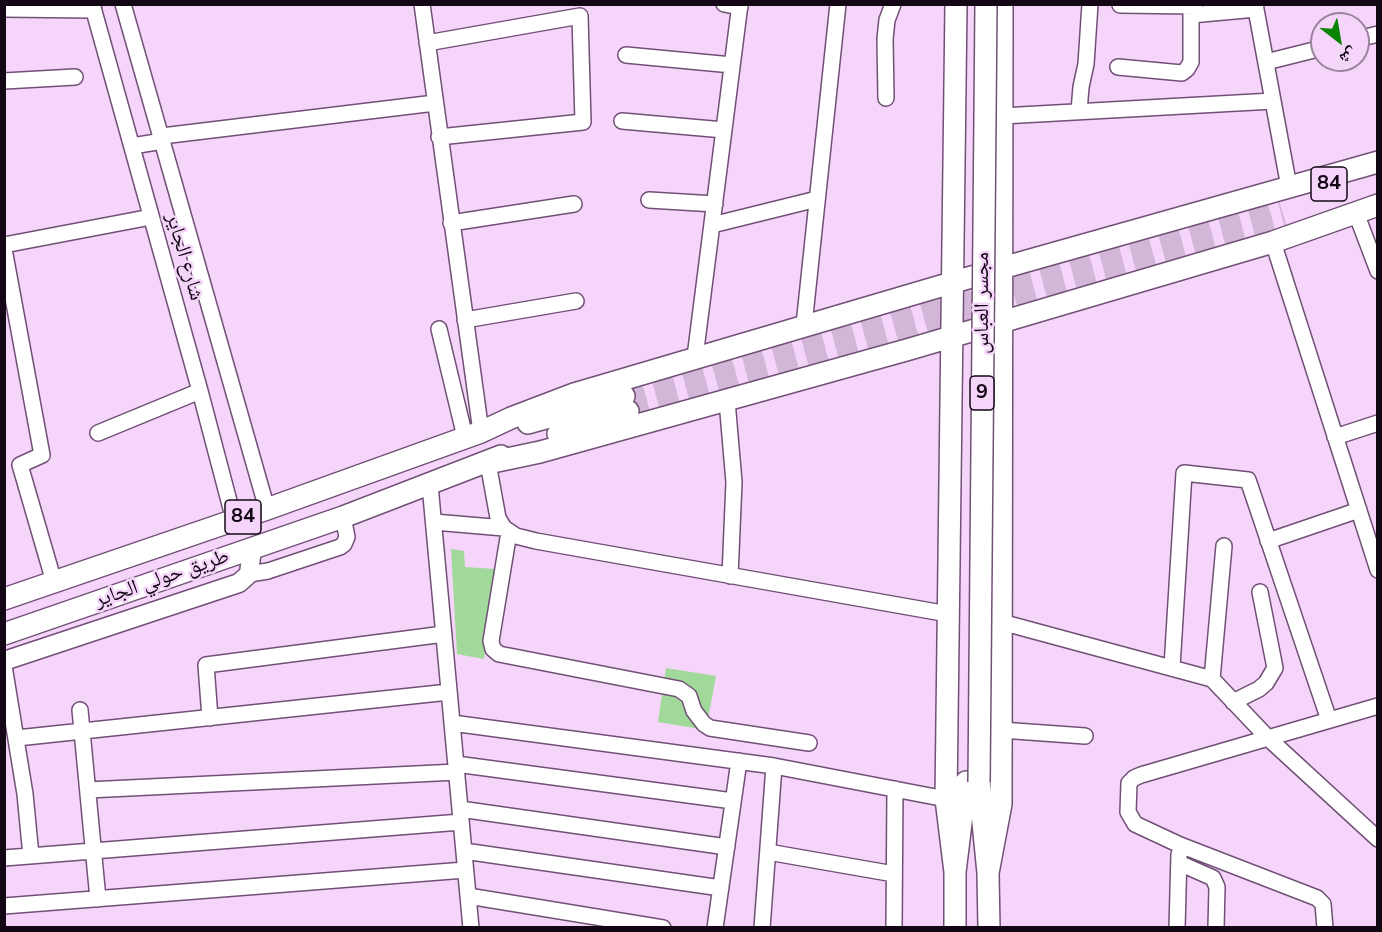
<!DOCTYPE html>
<meta charset="utf-8">
<style>
body{margin:0}
#map{position:relative;width:1382px;height:932px;overflow:hidden;background:#f5d6fa;font-family:"Nunito Sans","Noto Naskh Arabic",sans-serif}
canvas{display:block}
.frame{position:absolute;inset:0;border:6px solid #130715;pointer-events:none}
.north{position:absolute;left:1310px;top:12px;width:60px;height:60px;box-sizing:border-box;background:#f5d6fa;border:2px solid #9b839e;border-radius:50%;rotate:149deg;font-size:16px;font-weight:700;line-height:24px;text-align:center;color:#130715}
.north::after{content:'';display:block;margin:auto;width:21px;height:27px;background:#088400;clip-path:polygon(50% 0,100% 100%,50% 72%,0 100%)}
</style>
<div id="map">
<canvas width="1382" height="932"></canvas>
<div class="frame"></div>
<div class="north">ش</div>
</div>
<script>
const context = document.querySelector('canvas').getContext('2d');
context.lineJoin = 'round';
function fillPath(path, color) { context.fillStyle = color; context.fill(path, 'evenodd'); }
const toPath = rows => new Path2D(rows.map(r => 'M' + r).join(''));
function stroke(path, color, width, dash) { context.strokeStyle = color; context.lineWidth = width; context.lineCap = dash ? 'butt' : 'round'; context.setLineDash(dash || []); context.stroke(path); }
function label(font, color, halo, rows, align = 'center') {
  context.font = font + ' "Nunito Sans","Noto Naskh Arabic",sans-serif'; context.lineWidth = 5; context.setLineDash([]); context.textBaseline = 'middle'; context.strokeStyle = halo; context.fillStyle = color; for (const [text, x, y, turn = 0] of rows) {
    context.save(); context.translate(x, y); context.rotate((+turn || 0) * Math.PI / 180); context.textAlign = isNaN(turn) ? turn : align; if (halo) context.strokeText(text, 0, 0); context.fillText(text, 0, 0); context.restore();
  }
}
fillPath(toPath([
 [451,549,464,551,465,567,495,569,484,659,457,654],
 [666,668,716,676,706,730,658,722]
]), '#a0d999');
stroke(toPath([
 [624,396,1280,204],
 [628,411,1286,224]
]), '#d3b7d8', 21, [21, 10]);
const minor = toPath([
 [92,4,200,391,234,520],
 [123,4,267,509],
 [422,4,481,432],
 [724,4,740,7],
 [1255,4,1289,187],
 [1120,5,1194,6],
 [4,9,94,10],
 [1191,15,1256,9],
 [1358,39,1378,34],
 [427,43,580,16,583,122,439,137],
 [626,55,732,65],
 [1266,62,1322,48],
 [1118,67,1182,73,1187,69,1191,62,1191,15,1194,4],
 [4,81,75,77],
 [886,98,885,39,887,20,893,4],
 [1079,111,1081,87,1086,64,1090,4],
 [1002,116,1273,101],
 [622,121,724,130],
 [162,136,435,103],
 [132,146,163,141],
 [649,200,715,204],
 [1356,213,1378,271],
 [451,223,574,204],
 [712,225,817,199],
 [1273,242,1378,570],
 [4,245,151,217],
 [4,249,42,455,20,465,54,582],
 [465,320,576,301],
 [804,325,838,4],
 [439,329,465,437],
 [695,357,740,4],
 [727,401,734,482,730,576],
 [98,433,200,391],
 [1335,437,1378,423],
 [488,463,498,518,504,528,516,536,536,541,948,614],
 [430,485,471,928],
 [434,522,504,528],
 [509,532,491,641,493,649,499,654,679,689,689,696,694,711,704,724,710,728,809,743],
 [1268,541,1359,510],
 [249,574,268,571,340,547,344,544,347,537,343,517],
 [1001,622,1212,679,1268,738,1378,839],
 [4,666,25,794,31,856],
 [1172,667,1184,473,1248,480,1329,720],
 [1212,679,1224,546],
 [1233,702,1259,689,1266,683,1275,668,1260,592],
 [80,710,98,899],
 [210,718,206,665,444,634],
 [452,723,774,766,946,799],
 [1001,730,1085,736],
 [17,738,449,692],
 [456,764,733,801],
 [88,790,457,772],
 [460,809,727,847],
 [464,851,721,888],
 [768,852,894,874],
 [4,858,461,822],
 [1179,863,1213,878,1217,887,1216,928],
 [468,896,663,928],
 [4,906,465,870],
 [715,928,739,761],
 [762,928,774,766],
 [894,928,895,789],
 [1177,928,1179,854],
 [1325,928,1323,904,1317,898,1180,845,1135,824,1128,812,1129,783,1134,778,1141,775,1378,706]
]);
const major = toPath([
 [4,661,239,583,249,574,252,548]
]);
const highway = toPath([
 [528,423,624,396],
 [558,434,628,411],
 [488,463,540,452,910,349,1273,242,1378,205],
 [4,599,267,509,481,432,511,418,574,394,1002,268,1378,162],
 [4,634,343,517,501,456],
 [979,782,988,873,989,928],
 [955,872,946,799,956,4],
 [988,873,1001,804,1002,4],
 [955,928,955,872,966,782]
]);
stroke(minor, '#715076', 18);
stroke(major, '#715076', 21);
stroke(highway, '#715076', 24);
stroke(minor, '#fff', 15);
stroke(major, '#fff', 18);
stroke(highway, '#fff', 21);
const highwayBridge = toPath([
 [979,782,986,4]
]);
stroke(highwayBridge, '#715076', 24, []);
stroke(highwayBridge, '#fff', 21);
for (const [x, y, w] of [
 [1329,184,36],
 [982,393,24],
 [243,517,36]
]) { const box = new Path2D(); box.roundRect(x - w / 2, y - 17, w, 34, 4.5); context.fillStyle = '#f5d6fa'; context.fill(box); stroke(box, '#130715', 1.5); }
label('bold 20px', '#130715', null, [
 ["84",1329,184],
 ["9",982,393],
 ["84",243,517]
]);
label('21px', '#130715', '#f5d6fa', [
 ["شارع الجاير",184,257,74],
 ["مجسر العباس",983,303,-90],
 ["طريق حولي الجاير",162,579,-19]
]);
</script>
